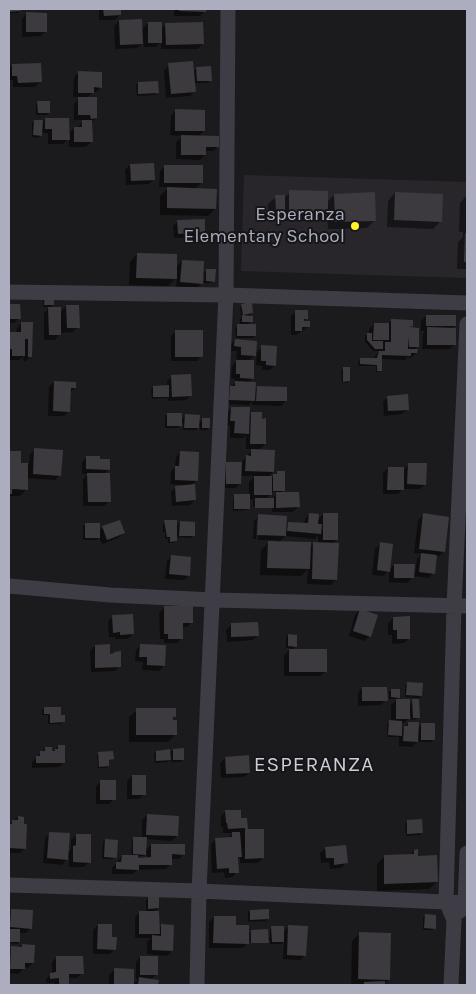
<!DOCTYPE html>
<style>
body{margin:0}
#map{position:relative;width:476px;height:994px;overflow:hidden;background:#1b1b1d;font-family:Karla,sans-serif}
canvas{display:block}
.frame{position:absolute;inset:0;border:10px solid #acadbe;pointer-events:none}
</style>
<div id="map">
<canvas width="476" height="994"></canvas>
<div class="frame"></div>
</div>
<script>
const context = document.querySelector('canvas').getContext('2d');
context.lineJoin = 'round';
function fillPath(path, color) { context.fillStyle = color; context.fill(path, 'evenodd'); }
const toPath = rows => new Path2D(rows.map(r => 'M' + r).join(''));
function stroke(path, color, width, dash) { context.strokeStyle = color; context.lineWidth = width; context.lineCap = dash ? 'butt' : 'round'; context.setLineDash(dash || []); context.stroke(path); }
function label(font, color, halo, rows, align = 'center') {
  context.font = font + ' Karla,sans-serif'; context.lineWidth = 4; context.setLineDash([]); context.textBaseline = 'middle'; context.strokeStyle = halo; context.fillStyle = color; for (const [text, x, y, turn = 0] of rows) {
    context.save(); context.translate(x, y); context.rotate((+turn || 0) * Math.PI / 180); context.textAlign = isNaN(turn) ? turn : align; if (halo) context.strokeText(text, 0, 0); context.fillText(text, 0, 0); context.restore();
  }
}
fillPath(toPath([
 [244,175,467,182,467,278,241,271]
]), '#28262b');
fillPath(toPath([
 [9,9,20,9,20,11,18,13,9,13],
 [99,9,119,9,120,15,115,20,99,20],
 [174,9,205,9,205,11,200,16,174,16],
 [26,14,46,31,41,36,22,37,22,19],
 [119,21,141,30,148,23,161,29,166,24,202,44,198,49,161,49,161,42,156,47,144,47,144,42,137,48,115,49,114,26],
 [12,65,40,82,35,87,13,87,13,80,9,80,9,69],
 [169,65,193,72,197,68,210,80,208,83,194,83,195,91,190,96,166,98,164,70],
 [79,72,101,87,96,92,93,92,87,98,96,118,91,123,91,142,86,147,69,147,69,138,63,144,48,144,48,133,41,133,39,138,32,137,32,123,35,121,43,121,45,119,68,134,74,128,77,128,84,120,74,120,74,104,80,97,73,97,74,77],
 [138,83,157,93,155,95,137,96,136,85],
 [38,102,49,113,47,115,36,115,36,104],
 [175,111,204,131,198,137,218,146,213,151,205,151,205,155,200,160,176,159,176,142,183,136,170,135,171,116],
 [130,165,154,179,149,184,126,185,125,170],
 [165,166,201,183,195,189,215,209,208,216,160,215,160,196,169,187,159,187,160,171],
 [290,192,327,202,334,195,375,220,367,228,328,229,327,213,320,221,282,221,282,212,277,218,269,218,268,204,276,197,285,197],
 [395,193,440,222,433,229,387,227,388,201],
 [467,195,467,269,457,269,458,242,463,237,463,232,459,232,460,203],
 [178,221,204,232,199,237,174,238,173,226],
 [137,254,176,267,182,261,202,283,197,288,176,287,177,277,168,286,129,285,130,262],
 [207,270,214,281,212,283,204,283,205,274,203,274],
 [43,296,53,305,49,308,60,313,66,306,78,327,73,332,60,333,55,340,44,340,44,313,50,307,43,307],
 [19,305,19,318,14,323,9,323,9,306],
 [242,305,252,313,248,317,251,321,247,325,255,336,252,338,236,338,235,328,240,325,240,319,243,316,241,316,240,307],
 [296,311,307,318,303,322,308,327,296,335,291,335,291,316],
 [426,316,454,326,451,329,455,344,450,349,422,349,423,334,425,331,421,331,421,321],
 [391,321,411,326,409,329,417,347,414,350,416,353,411,358,407,357,405,360,381,359,381,370,378,372,376,372,376,366,358,366,359,361,361,359,374,360,374,357,380,351,373,351,365,342,365,336,369,334,369,329,374,324,388,324],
 [21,323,32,323,31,356,26,361,23,361,24,356,19,360,9,360,9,333,16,333,17,328],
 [176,331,202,356,197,361,171,361,171,336],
 [235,340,255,354,262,347,275,365,270,370,262,370,262,366,256,365,257,353,248,361,253,378,248,383,254,391,257,388,286,401,281,406,252,405,252,401,249,405,225,404,225,392,235,383,235,379,231,378,232,366,238,359,236,359,237,351,230,351,230,345],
 [343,368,349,381,347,383,342,383,341,371],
 [171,377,191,395,186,400,168,401,167,397,166,398,152,399,151,389,153,387,167,387,167,382],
 [54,382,75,388,69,393,69,411,64,416,48,416,49,387],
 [388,397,407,410,402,414,384,416,383,402],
 [231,408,249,414,260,414,265,444,259,450,273,472,268,477,272,477,278,472,283,490,280,494,298,507,293,512,272,512,272,510,253,510,272,510,272,507,253,507,253,501,255,499,248,500,249,508,246,510,233,511,233,498,235,496,249,496,249,482,255,476,240,476,240,484,235,488,221,488,221,468,226,463,241,463,253,449,246,449,246,435,243,438,230,438,230,425,226,426,226,413],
 [271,492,278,492,272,499,266,499,271,494],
 [168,414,181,420,185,416,198,423,202,420,209,427,207,430,200,430,200,426,196,430,183,430,183,423,178,428,165,428,165,416],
 [35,449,60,475,55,480,27,478,27,489,20,496,9,496,9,452,20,452,20,464,29,464,30,454],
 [180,452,197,480,191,486,195,500,190,505,172,506,171,492,176,487,183,487,183,485,170,484,171,472,175,467,176,457],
 [87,457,108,470,104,474,109,501,104,506,83,506,83,479,88,474,82,474,82,462],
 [409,464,425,484,420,489,403,489,398,494,383,494,383,473,388,468,404,469],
 [310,514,317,521,323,514,337,539,332,544,336,580,331,585,307,584,308,569,301,576,260,575,261,550,268,543,276,543,276,540,258,540,259,519,257,519,256,539,253,539,254,521,259,516,286,525,288,523,304,524,305,519],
 [318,535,318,543,314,543,309,548,278,543,285,536,315,539],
 [423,515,444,551,439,556,436,556,433,573,429,578,413,576,408,583,389,582,389,570,383,576,372,575,375,549,380,544,388,571,394,565,415,574,417,559,422,554,414,553,418,520],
 [165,522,176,527,180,522,193,536,191,538,176,537,176,541,174,543,168,543,168,539,165,539,165,532,163,532,163,524],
 [85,524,99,531,103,527,123,533,118,538,102,544,99,537,97,540,83,540,83,526],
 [172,556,189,575,184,580,165,579,167,561],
 [164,608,192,622,187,627,182,627,182,638,177,643,164,643,164,639,160,639,159,613],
 [360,610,369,636,365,641,349,636,355,615],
 [113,616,133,634,128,639,116,639,115,637,109,637,108,621],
 [393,618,409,638,404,643,392,644,392,635,388,635,388,623],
 [231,625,258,635,253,640,227,642,226,630],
 [288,635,296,646,292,650,326,671,321,676,284,676,284,655,291,648,286,648,286,637],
 [141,645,164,666,159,671,142,670,143,662,135,661,136,650],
 [95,646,109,655,120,666,115,671,91,672,90,651],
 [407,684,421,695,419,698,405,697,405,686],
 [362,688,386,700,381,705,358,706,358,693],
 [391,690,399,697,397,699,389,699,389,692],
 [396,700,409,705,413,701,418,717,416,719,411,720,411,716,404,723,401,723,401,731,409,723,418,728,421,725,434,740,431,742,419,742,419,740,412,747,399,746,399,737,387,737,387,724,391,722,391,705],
 [44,708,60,716,63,722,61,724,48,724,48,715,42,715,42,710],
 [137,710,175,716,172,719,175,735,168,742,129,742,129,717],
 [58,746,64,762,59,767,32,768,32,762,45,748,51,754],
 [173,750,183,760,181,762,171,762,171,758,168,762,155,763,154,754,156,752,169,754],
 [99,753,112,759,108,761,108,766,106,768,98,768,97,755],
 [225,758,249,773,244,777,221,778,220,763],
 [132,776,144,794,139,799,127,799,127,781],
 [101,781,114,799,109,804,96,804,96,786],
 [226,811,240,820,263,858,258,863,240,863,240,857,236,861,237,872,232,877,225,878,224,872,212,873,211,844,216,839,228,838,233,833,223,833,223,827,221,827,221,816],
 [147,815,177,836,172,841,146,839,145,851,151,845,184,854,179,859,171,859,171,864,166,869,137,870,133,874,112,874,112,868,122,856,131,856,132,840,134,838,142,838,142,820],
 [146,853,148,859,137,859,137,856,143,856],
 [18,817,25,848,20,853,9,853,9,825],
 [407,822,422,833,420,835,406,836,405,824],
 [50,833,67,854,71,849,71,840,76,836,89,862,84,867,69,867,69,857,62,865,43,863,45,838],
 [105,840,115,857,113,859,102,859,103,842],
 [325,849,346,863,341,868,330,869,329,862,321,863,320,853],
 [414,851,437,882,429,889,377,891,377,864,384,857,409,856],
 [148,898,158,908,154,912,158,929,161,926,172,951,167,956,147,954,147,942,151,938,135,938,135,917,140,912,146,912,146,900],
 [11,910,31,928,26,933,19,933,19,941,17,944,9,943,9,913],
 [250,911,268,919,266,921,248,922,248,913],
 [425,916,434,928,432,930,423,930,423,918],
 [214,917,235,926,246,945,242,948,209,948,209,922],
 [98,925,111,938,115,949,110,954,93,954,93,930],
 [289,926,305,955,300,960,283,959,284,941,281,944,270,944,270,940,267,943,250,942,250,935,248,935,252,931,270,938,270,930,272,928,283,933],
 [359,934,389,980,384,985,351,985,352,941],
 [22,945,33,963,28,968,24,967,19,974,9,973,9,951,12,948,19,948],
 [467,948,467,985,466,985,467,949],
 [57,957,82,973,77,978,68,978,68,985,54,985,54,983,46,983,46,979,52,974,52,962],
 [140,957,157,974,150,980,157,981,157,985,109,985,109,975,114,970,133,970,132,985,138,979,136,979,136,962]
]), '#0007');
fillPath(toPath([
 [9,9,21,9,21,11,9,12],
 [103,9,121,9,121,15,104,16],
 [179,9,206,9,206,12,179,11],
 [26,12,47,13,47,32,26,32],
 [142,19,143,44,120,45,119,20],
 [148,22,162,22,162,43,148,43],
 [203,22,204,44,166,45,165,23],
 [193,61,196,92,171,94,168,63],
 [41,63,42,82,18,83,17,76,12,76,12,64],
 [211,66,212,81,197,81,196,67],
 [78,71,102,72,102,88,94,87,94,93,78,93],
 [158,81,159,93,138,94,138,82],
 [78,97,97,97,97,118,91,119,90,115,78,115],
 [37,101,50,101,50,113,38,113],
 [175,109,205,110,205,131,175,131],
 [45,118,69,118,70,140,52,140,52,129,45,129],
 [34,120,43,120,42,136,33,135],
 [82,120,92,120,93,142,74,142,74,127,82,127],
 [181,135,219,136,219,147,206,147,206,155,181,155],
 [154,163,155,180,131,181,130,164],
 [164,165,203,165,203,183,164,183],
 [167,187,217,189,216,209,167,208],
 [289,190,328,191,328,214,289,214],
 [375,192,376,221,335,222,334,194],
 [395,192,443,194,442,222,394,220],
 [275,195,285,195,285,211,276,211],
 [205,219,205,232,178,234,177,220],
 [465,233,467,234,467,262,464,262],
 [137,253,177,254,177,279,136,278],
 [182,260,204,261,203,284,180,282],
 [206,269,216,269,215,282,206,281],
 [45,293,54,293,54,305,44,305],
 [252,302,253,313,243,315,241,304],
 [9,304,20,304,21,319,9,319],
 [66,305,79,305,80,328,67,328],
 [48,307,61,307,61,335,49,335],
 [295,310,308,310,308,319,304,319,304,321,310,321,310,327,302,327,302,331,295,331],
 [242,315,253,316,253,322,242,322],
 [426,315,456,315,456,326,426,326],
 [391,319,413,320,413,326,409,327,419,328,419,347,409,347,408,336,408,349,418,349,417,353,411,353,411,356,382,355,382,371,377,371,377,365,360,364,360,358,377,358,379,351,385,351,385,342,391,342],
 [21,322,33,322,32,357,28,357,28,339,25,339,25,356,12,356,12,349,9,349,9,332,21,332],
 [374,323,389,323,389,340,373,340],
 [237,324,256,324,256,336,237,336],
 [427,327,456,328,456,345,427,345],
 [175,330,203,330,203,357,175,357],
 [367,333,372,333,372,341,383,341,383,349,375,349,367,340],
 [235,339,257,341,256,356,241,355,241,347,234,346],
 [261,345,277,346,276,366,266,365,266,361,261,361],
 [236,360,254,360,254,379,240,378,240,374,236,374],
 [343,367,350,367,350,381,343,382],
 [191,374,192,396,172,397,171,375],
 [54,381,76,382,76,388,71,388,70,412,53,411],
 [235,381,256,382,255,401,229,400,230,386,235,386],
 [169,385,169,397,153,397,153,386],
 [257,386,287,387,287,401,256,401],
 [408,394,409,410,388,411,387,396],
 [231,407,250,407,249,434,234,433,235,421,230,421],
 [251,412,262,412,262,419,266,418,266,444,250,444],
 [167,413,182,413,182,426,167,426],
 [185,414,200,415,199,428,184,428],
 [202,418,210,418,210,428,202,428],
 [34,448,63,450,61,476,33,474],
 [251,449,275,450,274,472,245,471,246,455,251,456],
 [9,451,21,451,21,463,28,463,28,490,12,489,12,494,9,494],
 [180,451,199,452,198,481,175,480,175,466,179,466],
 [86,456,100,456,100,459,110,459,110,470,86,469],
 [226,462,242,462,241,484,226,484],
 [408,463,427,463,426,485,407,484],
 [388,467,404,467,404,490,387,490],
 [277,471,285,471,285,491,273,491,273,474,277,474],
 [87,473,110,473,111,502,88,502],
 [254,476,272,476,272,495,254,495],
 [195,484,196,500,176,502,175,486],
 [276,492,299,492,300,507,276,508],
 [234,494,250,494,250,509,234,509],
 [255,498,274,498,274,508,255,508],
 [309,513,319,514,318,524,322,524,321,534,287,531,288,522,308,523],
 [323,513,338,513,338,540,323,540],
 [423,513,449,517,445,552,419,549],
 [258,514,287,516,286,536,257,535],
 [120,520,125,533,107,540,102,526],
 [164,520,177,520,177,541,170,542,170,537,167,537],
 [180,521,195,522,195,536,179,536],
 [85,523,100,523,100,538,85,538],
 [268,541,311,542,310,569,267,568],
 [313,542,339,543,337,580,312,579],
 [380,542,393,544,390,572,377,570],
 [421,553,437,555,435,574,419,572],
 [171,555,191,557,190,576,169,574],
 [394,564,415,564,414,578,394,578],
 [164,606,193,606,193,623,183,623,183,639,168,639,168,634,164,634],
 [360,609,378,615,371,637,353,631],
 [133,614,134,634,120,635,120,632,113,633,112,615],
 [410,616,410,639,397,639,397,630,393,630,393,617],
 [258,622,259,636,231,637,231,623],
 [288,634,297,635,297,647,288,646],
 [110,644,110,654,114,653,114,652,121,651,121,667,95,668,95,645],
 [140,644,166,645,165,666,147,665,147,657,139,657],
 [289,649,327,649,327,672,289,672],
 [407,682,423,683,422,696,406,695],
 [362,687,387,687,388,701,362,701],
 [391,689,400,689,400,698,391,697],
 [396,699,410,699,410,719,396,719],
 [412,699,419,699,420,718,413,718],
 [44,707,61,707,61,715,65,715,65,722,50,723,50,714,44,714],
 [136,708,176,708,176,717,173,717,173,720,177,720,177,735,136,735],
 [389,720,402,721,402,736,388,735],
 [408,722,419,722,418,742,403,741,404,726,408,726],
 [421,723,435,723,435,740,421,740],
 [58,745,65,745,65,763,36,763,36,756,40,756,40,751,45,751,45,747,52,747,52,751,55,751,55,749,58,749],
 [184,748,184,760,173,760,173,749],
 [170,749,171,760,156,761,156,751],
 [113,751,114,759,109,760,109,766,99,767,98,752],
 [249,755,250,773,226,774,225,757],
 [132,775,146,775,146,795,132,795],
 [100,780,116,780,116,800,100,800],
 [225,810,241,810,241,818,247,818,248,829,264,829,264,858,245,859,245,828,228,829,227,823,226,823],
 [147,814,179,816,178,836,146,835],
 [18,816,24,817,24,824,27,824,26,849,9,848,9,824,12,824,12,820,18,820],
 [422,819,423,833,407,834,407,820],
 [49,832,70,833,68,860,47,858],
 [232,832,240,832,242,857,238,857,239,873,229,873,229,868,217,869,215,838,232,837],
 [76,834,91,834,91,863,73,862,73,846,76,845],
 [133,837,147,837,146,855,133,854],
 [105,839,118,840,117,858,104,857],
 [151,844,185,844,185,855,172,854,172,865,139,865,139,870,116,869,116,862,121,862,122,855,138,855,138,858,151,857],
 [346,845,348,863,334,865,334,858,326,858,325,847],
 [418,849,418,856,437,855,438,882,384,884,384,855,414,854,414,850],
 [148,897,159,897,159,908,148,909],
 [11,909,33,910,32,929,10,927],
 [269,909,269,919,250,920,250,910],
 [139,911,159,911,160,934,139,934],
 [425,914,436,915,436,929,424,928],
 [214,916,236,916,236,925,249,925,249,944,213,943],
 [98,924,112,924,112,937,117,937,116,950,97,949],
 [161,924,174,925,173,951,152,950,152,935,161,936],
 [288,925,308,926,306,956,287,955],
 [271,926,284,926,284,942,272,942],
 [9,929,20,929,20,942,9,942],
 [268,929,269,943,251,943,251,930],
 [359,932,391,933,390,980,358,979],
 [22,944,35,945,34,963,25,963,25,969,10,969,11,946,22,947],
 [56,956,83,956,84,974,69,974,69,985,59,985,59,978,50,979,50,973,56,972],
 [140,956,158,956,158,975,140,975],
 [114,968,134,969,134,985,114,985],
 [139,977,159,980,158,985,138,985],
 [385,981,385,985,364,985,364,982]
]), '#3c3a3f');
stroke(toPath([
 [9,292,226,295,467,303],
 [9,586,110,595,213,600,467,606],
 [9,885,199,891,467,903],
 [460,911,465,903,467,853],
 [197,985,199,891,226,295,228,9],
 [451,985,454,920,446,901,454,607,467,324]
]), '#3e3d45', 15);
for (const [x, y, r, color] of [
 [355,226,5,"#fff031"]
]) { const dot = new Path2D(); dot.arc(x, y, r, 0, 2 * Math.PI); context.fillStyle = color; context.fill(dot); stroke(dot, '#161518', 2); }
label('19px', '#acadbe', '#161518', [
 ["Esperanza",345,215],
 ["Elementary School",345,237]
], 'right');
context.letterSpacing = '1px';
label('21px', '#ceced9', '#161518', [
 ["ESPERANZA",314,765]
]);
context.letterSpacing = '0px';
</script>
